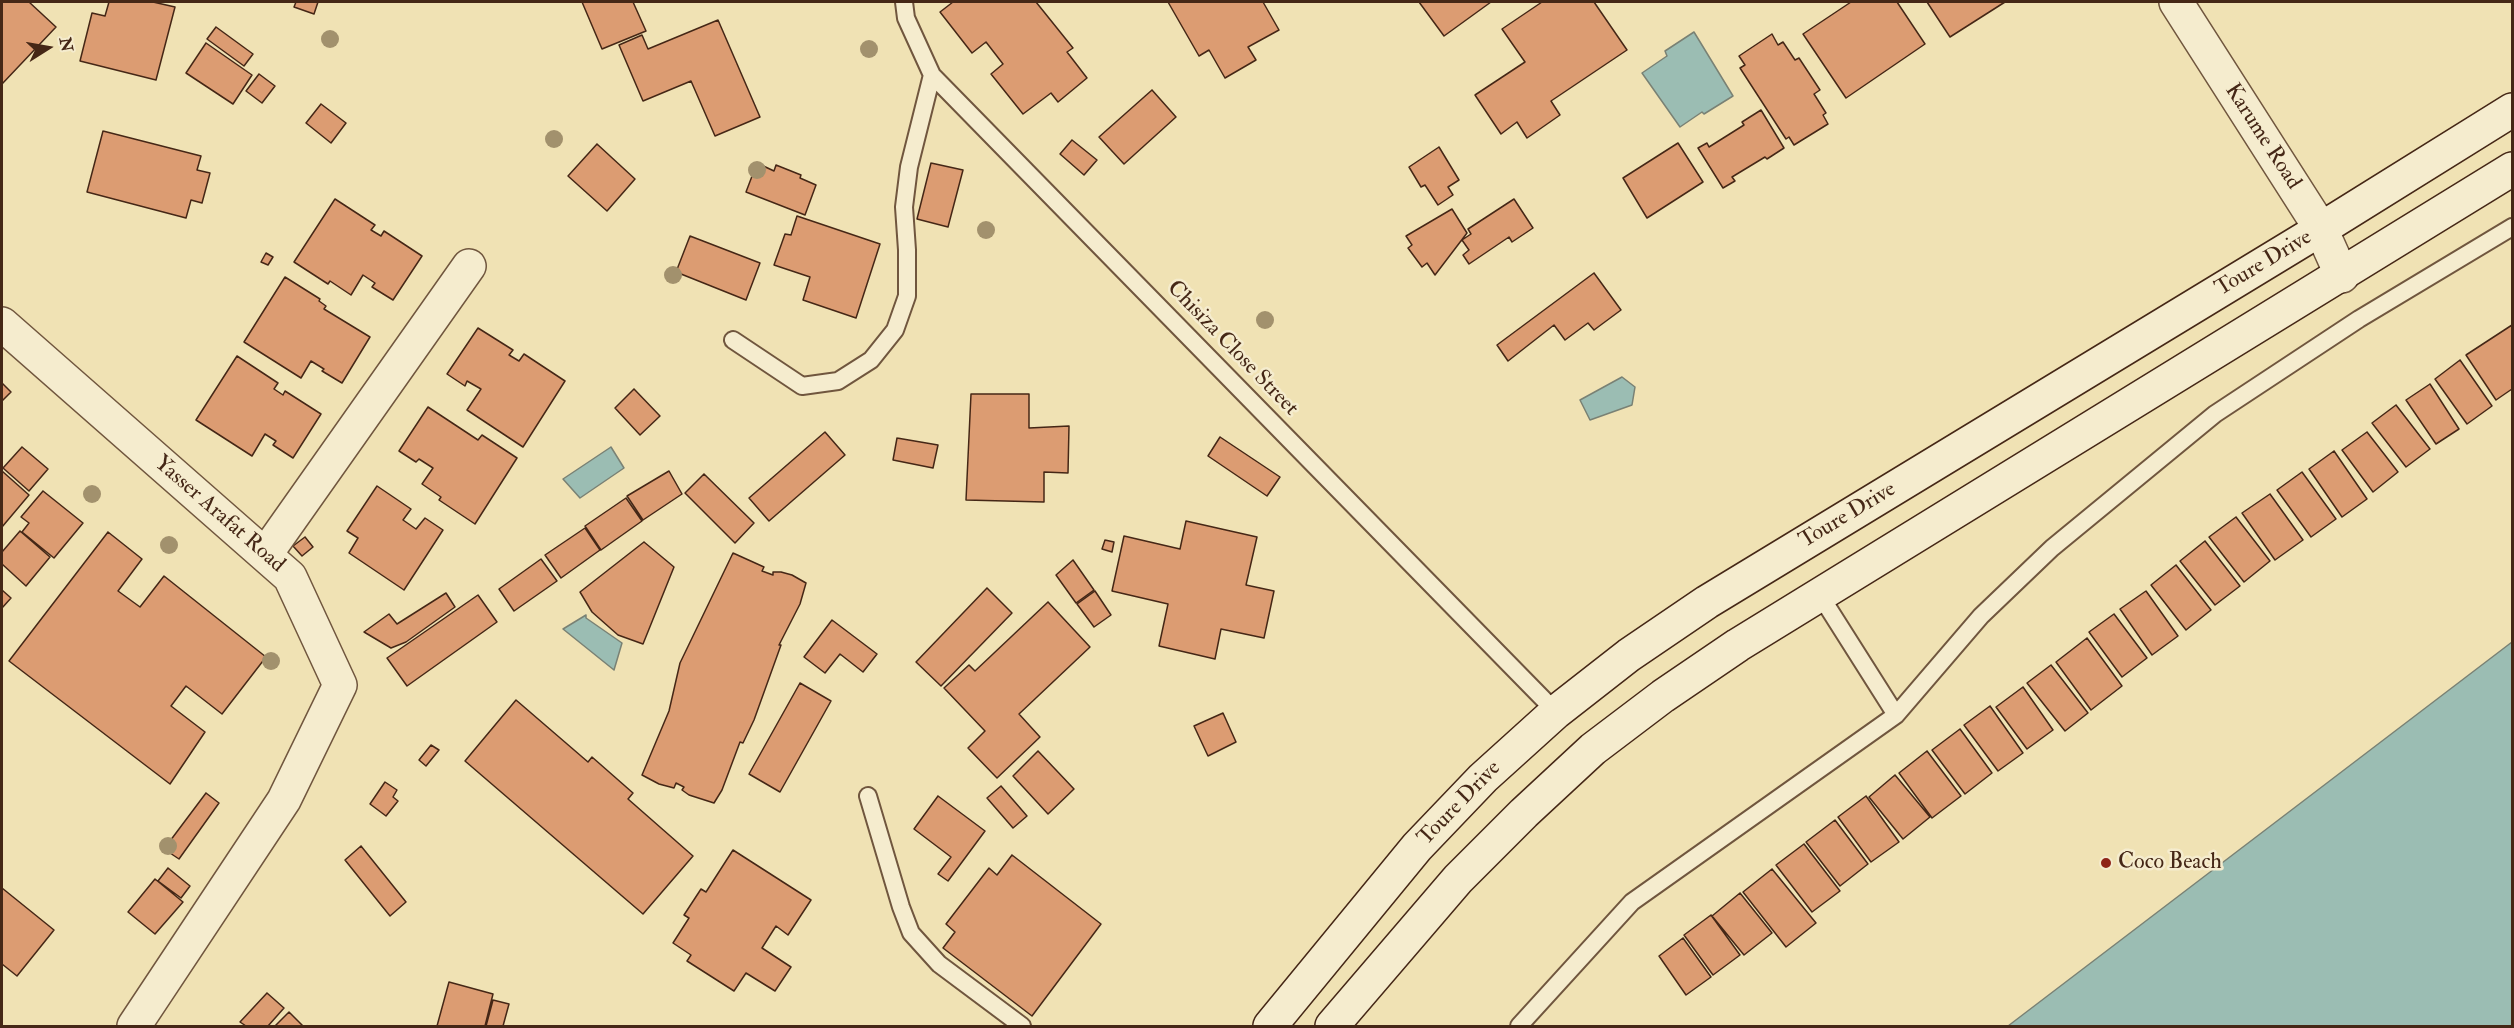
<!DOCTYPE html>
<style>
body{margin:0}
#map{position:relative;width:2514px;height:1028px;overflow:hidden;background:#f0e2b4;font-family:"IM FELL Double Pica",serif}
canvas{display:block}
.frame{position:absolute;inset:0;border:3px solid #452716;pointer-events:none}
.north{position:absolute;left:18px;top:18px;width:60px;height:60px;-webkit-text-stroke:4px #f5ecce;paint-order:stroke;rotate:79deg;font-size:16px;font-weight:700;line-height:24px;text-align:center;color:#452716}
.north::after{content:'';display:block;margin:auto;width:21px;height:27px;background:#452716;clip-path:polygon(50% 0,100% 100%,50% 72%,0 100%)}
</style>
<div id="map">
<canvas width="2514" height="1028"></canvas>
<div class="frame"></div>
<div class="north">N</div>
</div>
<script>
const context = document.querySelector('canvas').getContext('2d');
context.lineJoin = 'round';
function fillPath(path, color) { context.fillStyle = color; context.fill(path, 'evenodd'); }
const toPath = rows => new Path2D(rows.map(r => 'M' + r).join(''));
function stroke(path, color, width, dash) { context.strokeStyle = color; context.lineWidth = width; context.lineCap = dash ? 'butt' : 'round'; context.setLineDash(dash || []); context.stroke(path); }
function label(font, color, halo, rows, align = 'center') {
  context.font = font + ' "IM FELL Double Pica",serif'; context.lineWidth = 5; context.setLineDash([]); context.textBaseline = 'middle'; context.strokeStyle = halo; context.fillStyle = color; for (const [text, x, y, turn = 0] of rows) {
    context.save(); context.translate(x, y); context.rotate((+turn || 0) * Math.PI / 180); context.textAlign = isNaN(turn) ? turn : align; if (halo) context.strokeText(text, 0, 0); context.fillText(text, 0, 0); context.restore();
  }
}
const water = toPath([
 [1694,32,1733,96,1704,114,1702,112,1680,127,1642,73,1667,56,1665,51,1694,32],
 [1622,377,1635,387,1632,405,1590,420,1580,400,1622,377],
 [611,447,624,468,580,498,563,479,611,447],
 [586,615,586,618,622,643,614,670,563,629,586,615],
 [2512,642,2512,1026,2008,1026,2512,642]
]);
fillPath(water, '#9bbdb3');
stroke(water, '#798174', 1.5);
const building = toPath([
 [2,2,29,2,56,27,2,84,2,2],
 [109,2,153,2,175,7,156,80,80,61,92,13,105,16,109,2],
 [296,2,318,2,314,14,294,7,296,2],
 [582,2,633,2,646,31,602,49,582,2],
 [953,2,1036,2,1073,48,1067,52,1087,78,1058,102,1051,93,1023,114,991,74,1003,64,986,42,972,53,940,12,953,2],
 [1168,2,1263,2,1279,30,1248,47,1256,60,1225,78,1209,50,1199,56,1168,2],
 [1419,2,1491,2,1444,36,1419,2],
 [1542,2,1594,2,1627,50,1551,101,1560,115,1527,138,1517,122,1501,134,1475,95,1525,62,1502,29,1542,2],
 [1851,2,1897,2,1925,44,1846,98,1803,34,1851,2],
 [1927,2,2005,2,1950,37,1927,2],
 [718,20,760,117,715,136,691,81,643,101,619,45,642,35,648,49,718,20],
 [216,27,253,54,244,66,207,39,216,27],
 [1772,34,1778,45,1783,42,1795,60,1799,58,1820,90,1814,94,1826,113,1823,115,1828,124,1794,145,1789,137,1786,139,1740,68,1745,65,1739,56,1772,34],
 [206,43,252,75,233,104,186,73,206,43],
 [259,74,275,86,262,103,246,91,259,74],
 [1152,90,1176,117,1124,164,1099,137,1152,90],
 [321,104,346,123,331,143,306,123,321,104],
 [1761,110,1784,148,1767,159,1765,157,1732,177,1735,181,1723,188,1698,148,1707,143,1709,147,1744,125,1742,122,1761,110],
 [103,131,201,156,197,170,210,173,202,203,191,200,186,218,87,192,103,131],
 [1072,140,1097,160,1084,175,1060,154,1072,140],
 [1678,143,1703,182,1647,218,1623,178,1678,143],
 [597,144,635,179,607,211,568,176,597,144],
 [1439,147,1459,180,1448,187,1453,195,1438,205,1425,185,1421,187,1409,167,1439,147],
 [757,163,774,171,776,165,801,175,800,178,816,185,805,215,746,192,757,163],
 [931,163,963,170,948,227,917,219,931,163],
 [335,199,375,225,371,230,381,236,384,231,422,256,393,300,372,287,375,283,363,275,351,295,330,281,328,284,294,262,335,199],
 [1514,199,1533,228,1512,242,1509,237,1469,264,1463,255,1469,250,1462,240,1471,234,1468,229,1514,199],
 [1452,209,1467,233,1435,275,1427,263,1422,267,1408,248,1412,245,1406,236,1452,209],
 [797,216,880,244,856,318,803,300,810,277,774,265,785,234,791,235,797,216],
 [690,236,760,263,746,300,676,272,690,236],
 [266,253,273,257,268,265,261,262,266,253],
 [1594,273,1621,310,1594,330,1588,323,1565,340,1554,325,1508,361,1497,345,1594,273],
 [285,277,320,299,319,301,326,306,324,309,370,337,342,383,322,371,324,369,311,361,301,378,244,342,285,277],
 [2512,325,2512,389,2496,400,2466,355,2512,325],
 [478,328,513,350,509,355,519,361,524,354,565,381,523,447,467,410,481,389,467,381,465,386,447,374,478,328],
 [237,356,278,383,274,389,283,395,285,391,321,414,293,458,273,445,276,441,265,434,252,456,196,420,237,356],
 [2460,360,2492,406,2467,424,2435,379,2460,360],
 [2,383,11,392,2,401,2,383],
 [2430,384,2459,429,2436,444,2406,400,2430,384],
 [634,389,660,416,640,435,615,408,634,389],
 [971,394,1029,394,1029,428,1069,426,1068,473,1044,472,1044,502,966,500,971,394],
 [2396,405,2430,449,2406,467,2372,423,2396,405],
 [428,407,478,440,482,435,517,458,475,524,439,500,441,497,422,484,433,468,419,459,416,462,399,451,428,407],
 [825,432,845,455,769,521,749,498,825,432],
 [2367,432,2398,472,2373,492,2342,450,2367,432],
 [1220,437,1280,477,1267,496,1208,456,1220,437],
 [897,438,938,445,933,468,893,460,897,438],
 [22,447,48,469,29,491,3,468,22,447],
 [2334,451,2367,499,2342,517,2309,469,2334,451],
 [2,471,29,495,2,527,2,471],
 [669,471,682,494,643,520,627,496,669,471],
 [2302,472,2336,519,2311,537,2277,490,2302,472],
 [704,474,754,523,735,543,685,493,704,474],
 [377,486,411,509,403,520,416,529,425,518,443,530,404,590,349,553,358,538,347,531,377,486],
 [43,491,83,523,54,558,22,532,29,523,21,517,43,491],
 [2270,494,2303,540,2275,560,2242,513,2270,494],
 [626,498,642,521,601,550,585,526,626,498],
 [2236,517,2270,561,2244,582,2209,537,2236,517],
 [1186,521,1257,537,1246,585,1274,591,1264,638,1221,629,1215,659,1159,646,1168,604,1112,591,1124,536,1180,549,1186,521],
 [585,528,600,550,561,578,545,555,585,528],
 [20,531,50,557,26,586,2,564,2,552,20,531],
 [108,532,142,559,118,591,140,607,164,576,266,657,222,714,186,686,171,706,205,732,170,784,9,661,108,532],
 [305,537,313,547,302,556,293,546,305,537],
 [1105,540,1114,542,1112,552,1102,549,1105,540],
 [2205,541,2240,586,2215,605,2180,561,2205,541],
 [644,542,674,567,643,644,618,635,592,612,580,592,644,542],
 [733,553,764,567,762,571,773,575,773,572,781,572,792,575,806,583,800,604,779,645,781,645,754,720,743,743,740,742,722,790,714,803,689,795,682,790,684,787,676,783,674,788,659,784,642,775,669,711,680,663,733,553],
 [541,559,557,581,514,611,499,589,541,559],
 [1073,560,1094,590,1076,603,1056,575,1073,560],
 [2176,565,2211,610,2186,630,2151,585,2176,565],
 [987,588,1012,613,941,686,916,662,987,588],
 [2,590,11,598,2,608,2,590],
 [1095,591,1111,615,1094,627,1077,604,1095,591],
 [2146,591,2178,636,2152,655,2120,609,2146,591],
 [446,593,455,607,406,642,391,648,364,632,389,614,397,624,446,593],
 [478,595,497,622,407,686,387,658,478,595],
 [1048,602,1090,647,1019,714,1040,737,997,778,968,748,985,731,944,688,969,665,975,671,1048,602],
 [2114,614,2147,658,2122,677,2089,632,2114,614],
 [832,620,877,654,863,672,840,654,825,673,804,657,832,620],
 [2087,638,2122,686,2091,710,2056,662,2087,638],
 [2051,665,2088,713,2065,731,2027,683,2051,665],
 [800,683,831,701,780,792,749,774,800,683],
 [2023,687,2053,730,2027,749,1996,707,2023,687],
 [516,700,588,762,592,757,633,793,628,799,693,856,643,914,465,761,516,700],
 [1990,706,2023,753,1998,771,1964,725,1990,706],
 [1223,713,1236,742,1208,756,1194,726,1223,713],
 [1960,729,1992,773,1965,794,1932,750,1960,729],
 [431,745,439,750,426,766,419,760,431,745],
 [1038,751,1074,789,1048,814,1013,776,1038,751],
 [1927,751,1961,796,1932,818,1899,773,1927,751],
 [1895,775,1930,817,1903,839,1869,797,1895,775],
 [385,782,397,790,393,797,398,801,386,816,370,804,385,782],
 [1001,786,1027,816,1013,828,987,798,1001,786],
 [206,793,219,803,179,859,164,849,206,793],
 [938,796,985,831,948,881,938,874,951,857,914,829,938,796],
 [1866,796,1899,842,1871,862,1838,817,1866,796],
 [1835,820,1868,864,1840,886,1806,842,1835,820],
 [1804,844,1840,891,1812,912,1776,865,1804,844],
 [361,846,406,902,390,916,345,860,361,846],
 [733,850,811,900,788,935,776,926,762,948,791,967,775,991,746,973,734,991,687,961,691,955,673,943,689,918,684,915,701,889,706,892,733,850],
 [1012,855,1101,924,1032,1016,943,948,955,932,946,924,989,868,997,875,1012,855],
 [168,868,190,886,181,898,158,881,168,868],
 [1772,869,1816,923,1786,947,1743,892,1772,869],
 [155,879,183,902,155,934,128,912,155,879],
 [2,888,54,930,17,976,2,964,2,888],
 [1740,893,1772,933,1744,955,1712,916,1740,893],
 [1711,915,1740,955,1713,975,1684,935,1711,915],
 [1683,938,1711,977,1686,995,1659,956,1683,938],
 [449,982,493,994,485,1026,437,1026,449,982],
 [267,993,284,1008,268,1026,246,1026,240,1022,267,993],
 [493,1000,509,1004,503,1026,486,1026,493,1000],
 [289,1012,303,1026,275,1026,289,1012]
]);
fillPath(building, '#dc9c72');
stroke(building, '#452716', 1.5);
const service = toPath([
 [904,2,906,18,932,75,1556,712],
 [733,340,802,386,838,381,871,360,895,330,907,296,907,250,904,207,909,167,932,75],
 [1820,595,1896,715],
 [868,796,901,907,911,933,939,964,1022,1026],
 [1519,1026,1632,902,1896,715,1981,616,2052,548,2215,414,2359,319,2512,227]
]);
const minor = toPath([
 [2,324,290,577,340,685,284,800,134,1026],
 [265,555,469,266]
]);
const tertiary = toPath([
 [2176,2,2321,229,2342,276]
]);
const secondary = toPath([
 [1270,1026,1417,847,1483,778,1556,712,1629,655,1707,602,2321,229,2512,110],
 [1332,1026,1458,879,1524,813,1593,749,1663,696,1738,645,2512,169]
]);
stroke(service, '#70563e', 20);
stroke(minor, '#70563e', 36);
stroke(tertiary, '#70563e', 36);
stroke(secondary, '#452716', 36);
stroke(service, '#f5ecce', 16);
stroke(minor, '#f5ecce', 33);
stroke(tertiary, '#f5ecce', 33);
stroke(secondary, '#f5ecce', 33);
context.fillStyle = '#a2916d';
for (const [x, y] of [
 [330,39],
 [869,49],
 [554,139],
 [757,170],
 [986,230],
 [673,275],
 [1265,320],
 [92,494],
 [169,545],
 [271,661],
 [168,846]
]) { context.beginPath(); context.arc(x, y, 9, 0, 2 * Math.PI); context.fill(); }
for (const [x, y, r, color] of [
 [2106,863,6,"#8f2418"]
]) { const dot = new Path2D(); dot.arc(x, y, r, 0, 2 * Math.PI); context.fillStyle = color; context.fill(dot); stroke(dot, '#f5ecce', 2); }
label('22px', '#452716', '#f5ecce', [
 ["Karume Road",2262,137,57],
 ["Toure Drive",2264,264,-31],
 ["Chisiza Close Street",1232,349,46],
 ["Yasser Arafat Road",219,515,41],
 ["Toure Drive",1848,516,-31],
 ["Toure Drive",1460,804,-46]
]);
label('22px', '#452716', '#f5ecce', [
 ["Coco Beach",2118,863]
], 'left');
</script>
